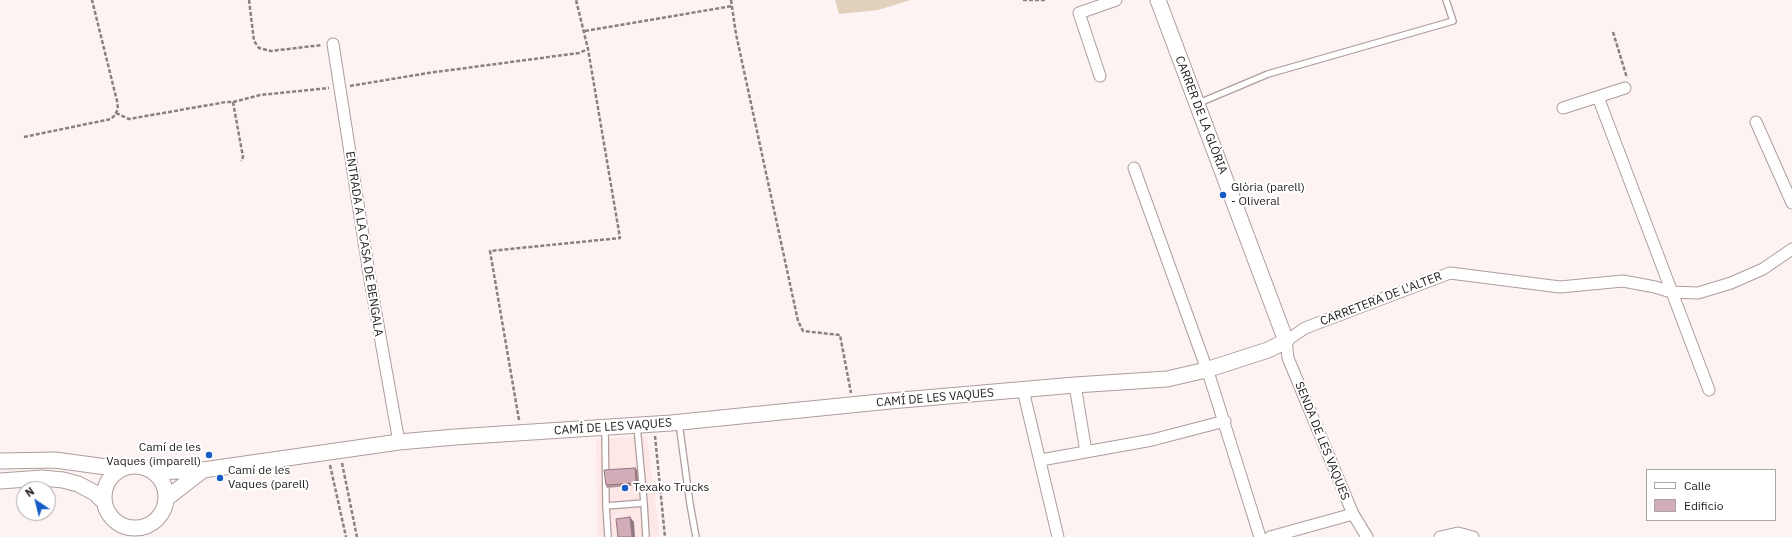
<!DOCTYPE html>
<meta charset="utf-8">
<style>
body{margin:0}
#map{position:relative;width:1792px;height:537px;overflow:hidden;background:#fef3f3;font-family:"IBM Plex Sans",sans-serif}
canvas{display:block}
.legend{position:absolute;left:1646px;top:469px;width:130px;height:52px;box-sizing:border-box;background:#fff;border:1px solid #a9a6a6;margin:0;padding:5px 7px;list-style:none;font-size:12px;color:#272020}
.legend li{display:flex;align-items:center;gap:8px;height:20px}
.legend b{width:20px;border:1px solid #a9a6a6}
.north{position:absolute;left:16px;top:481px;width:40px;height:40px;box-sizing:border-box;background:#fff;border:1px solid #a9a6a6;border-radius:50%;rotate:325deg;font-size:11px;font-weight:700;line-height:16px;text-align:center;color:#272020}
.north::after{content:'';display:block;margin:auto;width:14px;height:18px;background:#155cc7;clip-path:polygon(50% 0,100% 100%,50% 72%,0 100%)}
</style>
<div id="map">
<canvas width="1792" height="537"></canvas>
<ul class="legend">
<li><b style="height:5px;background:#fff"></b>Calle</li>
<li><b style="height:11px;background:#d2acb7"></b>Edificio</li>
</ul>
<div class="north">N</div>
</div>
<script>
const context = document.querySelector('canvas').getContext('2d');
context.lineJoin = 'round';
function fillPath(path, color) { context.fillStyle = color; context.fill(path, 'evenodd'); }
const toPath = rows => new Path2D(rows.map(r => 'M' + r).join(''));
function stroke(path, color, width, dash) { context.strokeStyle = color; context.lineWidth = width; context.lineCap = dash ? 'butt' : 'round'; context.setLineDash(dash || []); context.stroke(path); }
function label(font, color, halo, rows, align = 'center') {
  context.font = font + ' "IBM Plex Sans",sans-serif'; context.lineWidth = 4; context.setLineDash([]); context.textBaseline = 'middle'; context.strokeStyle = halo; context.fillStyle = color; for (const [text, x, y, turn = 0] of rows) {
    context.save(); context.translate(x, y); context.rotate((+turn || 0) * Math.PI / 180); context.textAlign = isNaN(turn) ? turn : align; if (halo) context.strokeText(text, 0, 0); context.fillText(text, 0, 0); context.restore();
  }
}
fillPath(toPath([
 [647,436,660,537,597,537,596,439]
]), '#fee8e7');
fillPath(toPath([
 [835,0,911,0,878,10,839,14]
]), '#e1d0bc');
const lane = toPath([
 [1199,103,1268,74,1453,21,1446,0],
 [679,423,690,504,696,537],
 [605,429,606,506,644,503,637,426],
 [644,503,646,537],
 [606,506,608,537]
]);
const street = toPath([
 [333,44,370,280,399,442],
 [1100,76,1079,13,1116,0],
 [1598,97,1709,390],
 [1563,108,1625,88],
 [1756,122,1792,203],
 [1134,168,1210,378,1260,537],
 [1075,385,1086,452],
 [1023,390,1058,537],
 [1041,460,1152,440,1225,421],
 [1270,537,1353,514],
 [1367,537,1353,514,1288,358,1286,341,1305,328,1450,273,1560,287,1623,281,1655,287,1671,292,1698,293,1731,283,1763,269,1792,249],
 [1440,537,1458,533,1473,537]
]);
const secondary = toPath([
 [0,461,55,460,121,469],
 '104 497a31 31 0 1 1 62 0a31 31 0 1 1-62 0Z',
 [154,472,203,470,399,442,455,437,671,423,890,401,1075,385,1167,379,1206,370,1268,350,1286,341,1158,0],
 [0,481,42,478,63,480,78,484,95,493,103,501],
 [167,498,203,470]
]);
stroke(lane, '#ae9d9b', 8);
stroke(street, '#ae9d9b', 13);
stroke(secondary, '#ae9d9b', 17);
stroke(toPath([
 [249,0,254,41,259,48,271,51,322,45],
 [731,0,736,34,798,321,803,331,840,335,851,393],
 [1023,0,1045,0],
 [585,31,732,6],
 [1613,32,1627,78],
 [350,86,428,73,579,53,588,49],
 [233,102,243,157,241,161],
 [116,113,129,119,226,102,233,102,260,95,329,88],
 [24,137,111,119,115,115,118,109,117,101,92,0],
 [519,420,490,251,620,238,588,49,576,0],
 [655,436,665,537],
 [342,463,357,537],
 [330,465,346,537]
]), '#898080', 2.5, [4, 2]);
stroke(lane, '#fff', 5.5);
stroke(street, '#fff', 11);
stroke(secondary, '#fff', 15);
fillPath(toPath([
 [635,468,637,470,638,485,607,488,606,485]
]), '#b5949d');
fillPath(toPath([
 [635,468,637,470,638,485,636,483],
 [630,517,634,522,635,537,632,537]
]), '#937880');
const building = toPath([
 [635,468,636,483,606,485,604,470,635,468],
 [630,517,632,537,618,537,616,519,630,517]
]);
fillPath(building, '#d2acb7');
stroke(building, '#937880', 1);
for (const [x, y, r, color] of [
 [1223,195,4,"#155cc7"],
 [209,455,4,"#155cc7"],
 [220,478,4,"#155cc7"],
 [625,488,4,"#155cc7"]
]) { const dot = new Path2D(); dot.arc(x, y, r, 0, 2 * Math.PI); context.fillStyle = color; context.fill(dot); stroke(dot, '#fff', 1.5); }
label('12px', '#272020', '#fff', [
 ["CARRER DE LA GLÒRIA",1201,115,69],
 ["ENTRADA A LA CASA DE BENGALA",364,244,81],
 ["CARRETERA DE L'ALTER",1381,299,-21],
 ["CAMÍ DE LES VAQUES",935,398,-5],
 ["CAMÍ DE LES VAQUES",613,427,-4],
 ["SENDA DE LES VAQUES",1322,441,68]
]);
label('12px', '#272020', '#fff', [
 ["Glòria (parell)",1231,188],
 ["- Oliveral",1231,202],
 ["Camí de les",201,448,"right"],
 ["Vaques (imparell)",201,462,"right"],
 ["Camí de les",228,471],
 ["Vaques (parell)",228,485],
 ["Texako Trucks",633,488]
], 'left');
</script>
